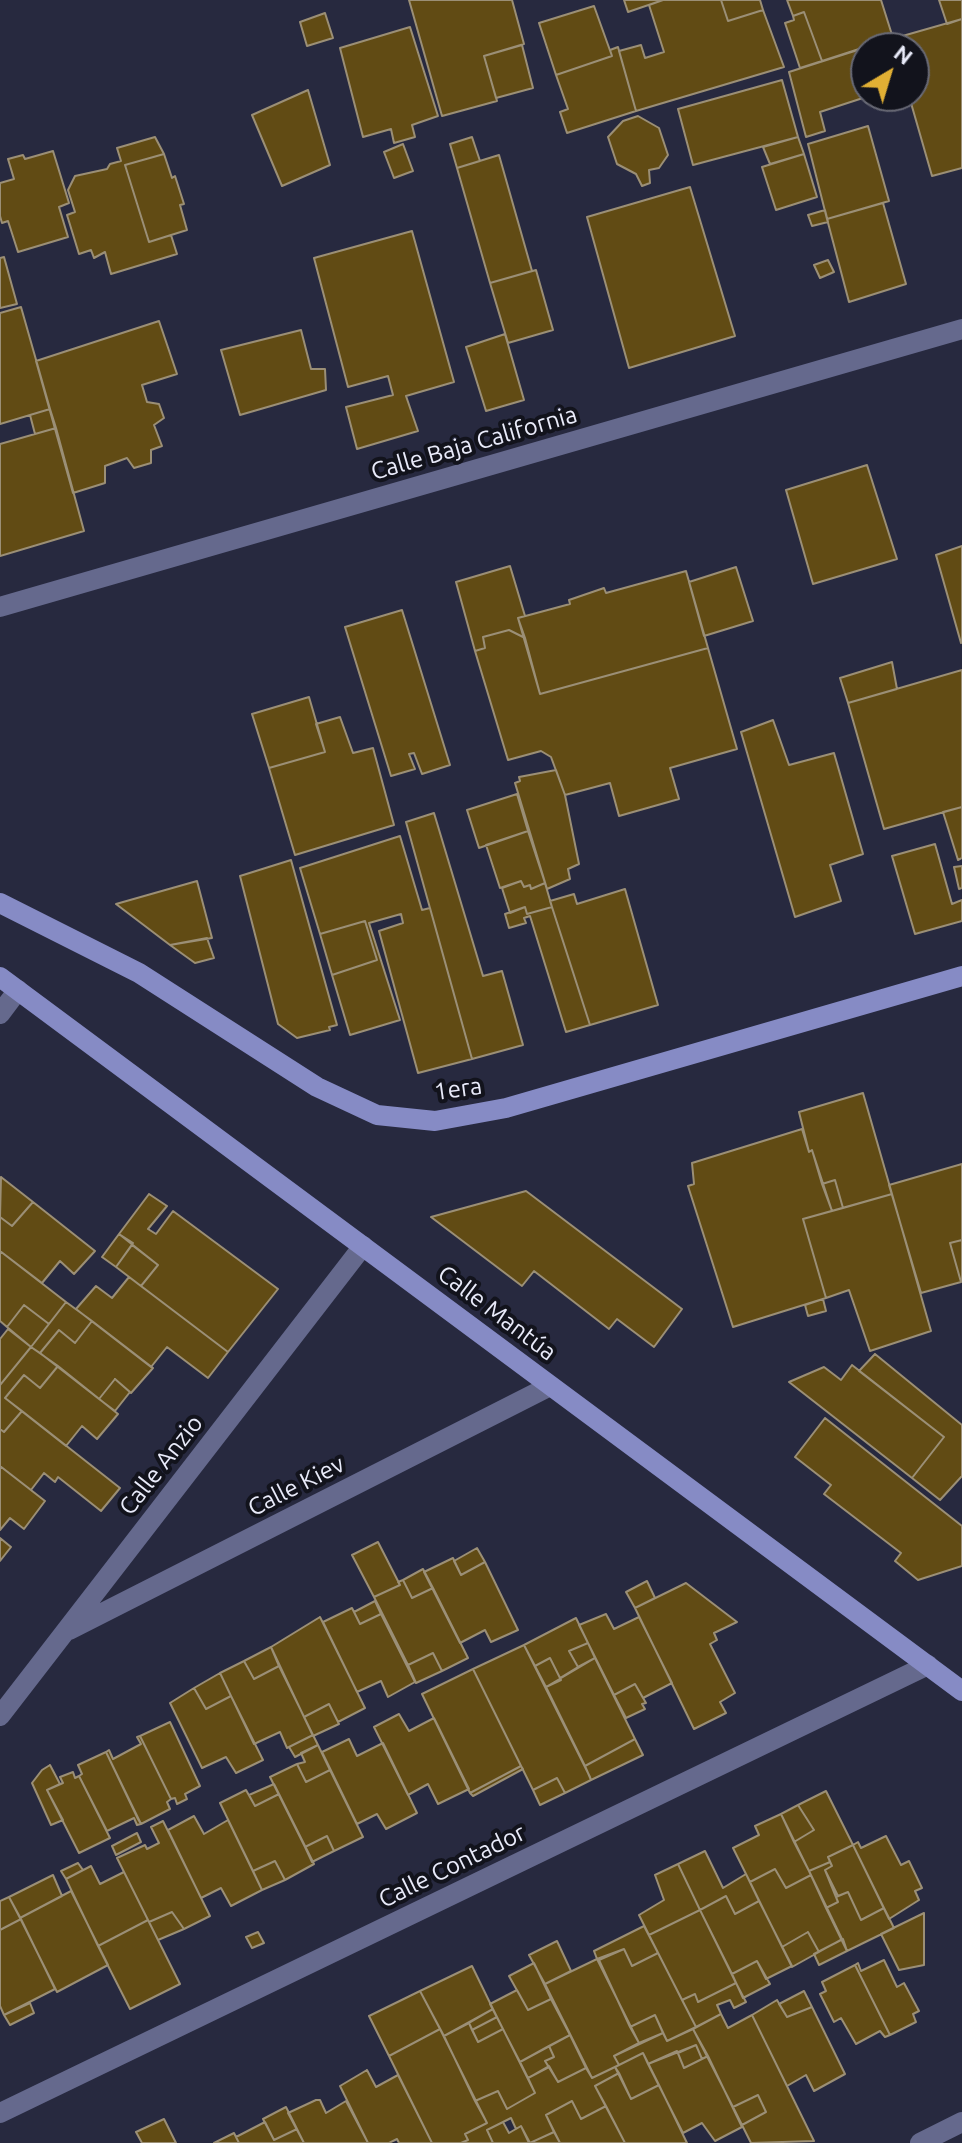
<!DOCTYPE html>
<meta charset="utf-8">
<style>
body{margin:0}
#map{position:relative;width:962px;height:2143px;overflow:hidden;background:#27293f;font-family:Ubuntu,sans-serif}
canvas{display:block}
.north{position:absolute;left:850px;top:32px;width:80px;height:80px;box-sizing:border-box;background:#12131c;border:2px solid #686975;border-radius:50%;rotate:38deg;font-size:22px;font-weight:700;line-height:32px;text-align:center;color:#e9ebfa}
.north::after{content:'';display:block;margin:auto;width:28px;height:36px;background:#e1af34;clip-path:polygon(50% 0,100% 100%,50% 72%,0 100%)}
</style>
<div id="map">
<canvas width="962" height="2143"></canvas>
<div class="north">N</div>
</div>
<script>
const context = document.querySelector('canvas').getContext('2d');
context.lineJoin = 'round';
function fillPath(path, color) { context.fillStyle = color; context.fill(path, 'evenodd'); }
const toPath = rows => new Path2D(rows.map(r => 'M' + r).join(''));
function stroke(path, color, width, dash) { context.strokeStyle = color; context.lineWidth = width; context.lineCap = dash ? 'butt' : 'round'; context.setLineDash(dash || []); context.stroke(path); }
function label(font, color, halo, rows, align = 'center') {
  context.font = font + ' Ubuntu,sans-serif'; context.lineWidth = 8; context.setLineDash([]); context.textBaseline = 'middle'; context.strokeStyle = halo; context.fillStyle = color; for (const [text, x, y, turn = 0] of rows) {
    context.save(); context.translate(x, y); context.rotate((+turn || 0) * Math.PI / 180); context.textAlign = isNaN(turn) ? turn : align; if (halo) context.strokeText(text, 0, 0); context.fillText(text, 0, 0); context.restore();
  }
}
const building = toPath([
 [409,0,512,0,524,44,484,56,497,101,442,116,409,0],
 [624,0,663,0,628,12,624,0],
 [663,0,721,0,728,21,763,10,784,67,636,111,619,51,641,45,645,58,664,52,649,5,663,0],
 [721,0,760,0,763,10,728,21,721,0],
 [787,0,881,0,893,38,822,61,804,12,793,16,787,0],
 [939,0,962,0,962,19,947,24,939,0],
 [594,6,612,56,556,75,539,23,594,6],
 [804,12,822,61,800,68,785,23,794,20,793,16,804,12],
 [325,13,333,38,307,46,300,22,325,13],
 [962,19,962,168,932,176,909,96,914,96,914,48,895,48,892,39,962,19],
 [410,27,438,116,412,125,415,137,394,143,391,129,363,137,340,48,410,27],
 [892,39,895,48,866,48,866,96,869,96,820,112,825,131,806,137,789,72,892,39],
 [522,45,533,88,496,98,484,56,522,45],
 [618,47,636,111,567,133,560,112,568,109,556,75,612,56,610,50,618,47],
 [782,80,798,137,693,165,678,109,782,80],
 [308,90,330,165,282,186,252,115,308,90],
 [638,116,659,128,668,155,659,168,649,170,650,183,642,186,636,174,617,164,608,137,623,121,638,116],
 [868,126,889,201,827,219,808,144,868,126],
 [155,137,164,154,125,165,149,242,171,235,177,254,111,274,105,252,94,258,91,250,79,254,67,215,75,212,68,190,75,176,107,169,110,164,121,161,117,148,155,137],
 [472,137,480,161,457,168,450,144,472,137],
 [798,137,804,154,770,164,763,147,798,137],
 [403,144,413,171,394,178,384,152,403,144],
 [53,151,69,203,59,207,68,237,18,252,8,221,2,223,0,216,0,183,14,179,8,159,23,155,25,159,53,151],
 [164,154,172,178,175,176,184,204,180,205,187,230,149,242,125,165,164,154],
 [804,154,817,197,776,210,762,167,804,154],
 [499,155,532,271,490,283,457,168,499,155],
 [690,187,735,336,629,368,587,217,690,187],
 [883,203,906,284,849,302,827,219,883,203],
 [825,210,828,222,812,226,808,215,825,210],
 [412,231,454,382,406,396,418,431,357,449,346,407,393,395,388,376,348,387,314,258,412,231],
 [4,257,17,304,0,308,0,258,4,257],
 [828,260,834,272,820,278,814,265,828,260],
 [536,270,553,330,508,343,490,283,536,270],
 [21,307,50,409,0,424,0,313,21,307],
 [159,321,177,374,142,385,147,402,159,404,164,418,154,425,162,446,151,450,151,463,134,468,127,458,105,466,105,483,73,493,36,361,159,321],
 [301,330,311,369,325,369,326,390,240,415,221,350,301,330],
 [505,334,524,400,486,411,466,347,505,334],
 [50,409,56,428,35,434,30,415,50,409],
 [56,428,84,531,0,556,0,444,56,428],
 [867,465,897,559,813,584,786,490,867,465],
 [962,546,962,642,961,643,936,555,962,546],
 [510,566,525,616,518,618,525,638,509,630,483,637,485,648,475,651,456,582,510,566],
 [736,567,753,621,704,636,689,582,736,567],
 [686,571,708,648,540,694,518,618,570,604,569,600,604,588,606,593,686,571],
 [402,610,450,765,422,774,414,753,409,754,415,769,391,776,345,627,402,610],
 [509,630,525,638,540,694,708,648,737,749,670,768,679,799,619,816,610,783,565,795,551,757,541,751,508,760,475,651,485,648,483,637,509,630],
 [892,662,897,689,848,703,840,678,892,662],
 [962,670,962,807,884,829,848,703,962,670],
 [309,697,325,752,269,768,252,714,309,697],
 [340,717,353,753,373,748,394,825,295,855,269,768,325,752,316,724,340,717],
 [773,720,789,765,834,753,863,854,830,865,841,901,795,917,741,732,773,720],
 [556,770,565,795,579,864,568,869,570,879,547,889,515,783,520,781,519,777,556,770],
 [517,794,528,831,479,848,467,810,517,794],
 [962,807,962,858,958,860,943,812,962,807],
 [434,813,483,976,502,971,523,1045,472,1059,406,822,434,813],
 [528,831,545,883,531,889,530,885,524,887,521,881,500,888,486,845,528,831],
 [400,836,422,910,430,908,472,1059,418,1073,379,931,403,923,401,914,369,923,400,1020,350,1035,332,975,377,960,365,921,320,934,300,868,400,836],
 [935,844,952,904,962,900,962,921,915,934,892,856,935,844],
 [291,860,337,1025,329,1027,330,1030,297,1038,278,1024,240,876,291,860],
 [962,866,962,888,959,889,954,867,962,866],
 [197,881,212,938,170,945,116,904,197,881],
 [521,881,524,887,530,885,531,889,545,883,552,907,527,914,525,907,510,913,502,888,521,881],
 [625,889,658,1005,590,1025,550,901,574,894,577,904,625,889],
 [525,907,527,914,552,907,590,1025,566,1032,530,916,524,918,526,923,509,928,505,914,525,907],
 [365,921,377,960,332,975,320,934,365,921],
 [207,938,214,958,195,963,170,945,207,938],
 [863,1093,892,1194,843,1208,835,1180,822,1184,812,1150,809,1152,799,1112,863,1093],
 [802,1129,809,1152,812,1150,832,1211,803,1219,826,1298,733,1327,688,1186,694,1184,692,1163,802,1129],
 [962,1164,962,1240,950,1243,961,1282,921,1293,889,1185,962,1164],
 [1,1177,33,1202,12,1226,0,1217,1,1177],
 [835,1180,843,1208,832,1211,822,1184,835,1180],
 [526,1191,682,1309,654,1347,617,1319,609,1329,534,1271,522,1286,431,1217,526,1191],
 [149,1194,167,1206,148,1229,156,1234,173,1211,278,1289,228,1352,141,1286,158,1265,119,1234,149,1194],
 [892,1194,931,1331,870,1351,849,1290,826,1298,803,1219,892,1194],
 [33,1202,95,1251,74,1274,60,1261,42,1283,0,1251,0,1217,12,1226,33,1202],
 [119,1234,133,1243,116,1267,102,1257,119,1234],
 [962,1240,962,1281,961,1282,950,1243,962,1240],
 [132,1245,158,1265,141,1286,116,1267,132,1245],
 [0,1251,66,1302,49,1324,24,1305,7,1327,0,1321,0,1251],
 [129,1277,228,1352,208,1378,167,1347,151,1367,76,1309,96,1286,112,1298,129,1277],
 [823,1299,826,1311,808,1316,805,1305,823,1299],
 [66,1302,92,1321,75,1343,59,1330,40,1353,31,1347,66,1302],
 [24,1305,49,1324,31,1347,7,1327,24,1305],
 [92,1321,153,1368,131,1393,115,1379,99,1399,40,1353,59,1330,75,1343,92,1321],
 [8,1329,31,1347,0,1385,0,1339,8,1329],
 [31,1347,58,1366,40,1388,24,1375,5,1398,22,1411,4,1432,0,1429,0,1385,31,1347],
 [875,1354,962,1425,962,1476,940,1500,912,1478,944,1437,859,1371,875,1354],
 [852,1365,944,1437,912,1478,789,1382,824,1367,841,1380,852,1365],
 [58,1366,118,1414,97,1439,82,1426,66,1446,5,1398,24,1375,40,1388,58,1366],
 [115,1379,130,1392,115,1411,99,1399,115,1379],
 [22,1411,120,1488,101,1511,58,1477,55,1482,44,1473,31,1490,0,1466,0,1429,4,1432,22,1411],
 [825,1418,962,1526,962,1566,918,1580,895,1561,901,1553,824,1494,831,1485,795,1457,825,1418],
 [0,1466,45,1501,24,1529,10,1518,0,1530,0,1466],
 [0,1538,11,1547,0,1561,0,1538],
 [378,1542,400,1585,374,1597,352,1555,378,1542],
 [477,1548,485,1562,461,1575,454,1561,477,1548],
 [453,1558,461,1575,485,1562,518,1630,491,1642,485,1630,460,1643,424,1572,453,1558],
 [423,1569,433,1588,412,1598,403,1580,423,1569],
 [403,1580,412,1598,433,1588,468,1658,442,1671,433,1653,408,1665,374,1597,400,1585,398,1582,403,1580],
 [647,1581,655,1598,635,1608,626,1592,647,1581],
 [686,1583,737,1622,714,1633,717,1640,710,1644,735,1693,720,1702,726,1713,694,1729,635,1608,686,1583],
 [375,1601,381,1614,360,1624,354,1612,375,1601],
 [352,1608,360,1624,381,1614,415,1682,388,1697,381,1681,357,1692,323,1622,352,1608],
 [606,1614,614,1629,639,1617,672,1683,643,1698,635,1684,614,1695,579,1625,606,1614],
 [320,1617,365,1708,338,1722,329,1704,304,1717,271,1647,320,1617],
 [576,1618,588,1643,569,1651,578,1667,560,1678,550,1658,535,1666,524,1645,576,1618],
 [588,1643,595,1658,578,1667,569,1651,588,1643],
 [524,1645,590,1777,591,1780,565,1793,557,1778,533,1790,473,1669,524,1645],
 [271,1647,279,1666,254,1679,244,1661,271,1647],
 [433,1653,442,1671,416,1683,408,1665,433,1653],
 [550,1658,561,1680,546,1687,535,1666,550,1658],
 [595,1658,635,1739,585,1766,546,1687,595,1658],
 [244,1661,254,1679,279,1666,313,1735,287,1748,280,1732,254,1744,220,1673,244,1661],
 [473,1669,521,1766,470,1793,422,1694,473,1669],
 [220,1673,231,1696,206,1709,194,1688,220,1673],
 [635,1684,646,1703,642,1704,645,1709,626,1718,614,1695,635,1684],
 [194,1688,206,1709,231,1696,263,1760,236,1773,226,1757,202,1768,170,1703,194,1688],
 [329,1704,339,1724,313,1736,304,1717,329,1704],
 [399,1714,409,1731,434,1718,469,1789,438,1804,428,1784,408,1795,374,1727,399,1714],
 [170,1722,200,1786,185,1794,187,1799,177,1804,175,1798,171,1799,140,1736,170,1722],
 [313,1735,318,1745,295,1757,289,1747,313,1735],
 [140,1736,171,1799,167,1802,170,1809,141,1824,106,1752,109,1750,113,1759,141,1744,137,1737,140,1736],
 [349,1739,357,1756,383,1743,417,1813,386,1829,377,1814,357,1824,322,1752,349,1739],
 [635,1739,643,1755,591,1780,585,1766,635,1739],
 [318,1745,330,1770,306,1782,297,1764,305,1762,301,1753,318,1745],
 [106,1752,138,1819,141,1824,137,1825,134,1818,107,1831,79,1776,82,1774,78,1765,106,1752],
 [297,1764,306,1782,330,1770,363,1837,334,1851,327,1836,305,1847,270,1777,297,1764],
 [50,1765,60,1784,47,1790,63,1820,51,1825,32,1783,42,1770,50,1765],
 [521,1766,523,1769,473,1796,470,1793,521,1766],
 [73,1772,75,1778,79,1776,110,1838,79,1853,47,1790,63,1783,60,1777,73,1772],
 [557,1778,565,1793,540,1805,533,1790,557,1778],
 [274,1784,279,1794,255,1806,249,1795,274,1784],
 [246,1790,255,1806,279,1794,314,1864,285,1880,275,1861,253,1871,220,1803,246,1790],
 [826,1791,853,1845,828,1857,830,1862,809,1871,794,1842,814,1830,798,1805,826,1791],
 [798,1805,814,1830,794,1842,781,1814,798,1805],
 [781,1814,811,1875,786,1888,775,1869,750,1882,733,1848,759,1835,755,1826,781,1814],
 [194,1816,204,1834,228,1820,262,1890,231,1906,221,1888,201,1898,168,1830,194,1816],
 [163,1821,210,1916,184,1929,172,1912,149,1922,117,1858,145,1845,147,1849,159,1843,151,1827,163,1821],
 [137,1833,141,1842,116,1855,112,1846,137,1833],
 [327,1836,334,1851,312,1862,305,1847,327,1836],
 [886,1836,901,1865,909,1861,922,1888,915,1891,919,1900,889,1919,853,1845,858,1842,861,1848,886,1836],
 [853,1845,884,1908,861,1920,848,1892,838,1896,825,1870,832,1866,828,1857,853,1845],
 [705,1851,723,1888,746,1874,759,1901,735,1914,726,1896,700,1910,678,1864,705,1851],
 [275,1861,285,1880,262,1890,253,1871,275,1861],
 [830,1862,832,1866,825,1870,838,1902,826,1908,809,1871,830,1862],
 [78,1863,83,1870,66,1879,61,1871,78,1863],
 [678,1864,700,1910,649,1935,639,1915,664,1900,655,1875,678,1864],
 [91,1866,100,1884,124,1872,148,1920,98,1946,66,1879,91,1866],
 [775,1869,786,1888,811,1875,842,1939,819,1952,808,1932,782,1947,750,1882,775,1869],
 [53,1875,62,1896,20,1918,9,1897,53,1875],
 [71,1891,108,1965,57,1992,20,1918,71,1891],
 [848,1892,861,1920,884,1908,894,1928,847,1951,826,1908,838,1902,836,1897,848,1892],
 [726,1896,735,1914,759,1901,792,1966,766,1979,757,1961,732,1974,700,1910,726,1896],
 [9,1897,21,1919,0,1930,0,1901,9,1897],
 [700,1910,736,1983,698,2002,695,1994,682,2000,649,1935,700,1910],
 [172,1912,184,1929,158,1940,149,1922,172,1912],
 [924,1913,924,1965,899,1970,881,1934,924,1913],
 [21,1919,55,1989,4,2015,0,2006,0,1930,21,1919],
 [148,1920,180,1984,130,2009,98,1946,148,1920],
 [644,1926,658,1953,632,1966,624,1949,597,1959,594,1951,644,1926],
 [258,1932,264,1943,252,1948,246,1937,258,1932],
 [808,1932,819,1952,792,1967,782,1947,808,1932],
 [843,1939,847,1951,819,1965,814,1954,843,1939],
 [557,1941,571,1971,545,1984,529,1955,557,1941],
 [624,1949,632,1966,658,1953,696,2027,667,2041,655,2015,630,2027,599,1960,624,1949],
 [597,1959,639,2043,614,2056,619,2065,592,2078,545,1984,597,1959],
 [884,1960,897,1987,904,1983,919,2011,913,2014,916,2022,890,2035,855,1965,858,1963,861,1971,884,1960],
 [757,1961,770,1984,743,1998,732,1974,757,1961],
 [534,1963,551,1999,528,2010,509,1976,534,1963],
 [855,1965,890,2035,885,2037,880,2031,856,2044,841,2018,834,2022,820,1994,826,1991,822,1982,855,1965],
 [472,1966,493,2009,444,2036,420,1991,472,1966],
 [736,1983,746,2002,734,2008,730,2000,717,2005,721,2014,696,2027,682,2000,695,1994,698,2002,736,1983],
 [517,1990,528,2010,551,1999,570,2035,520,2062,490,2004,517,1990],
 [420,1991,440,2029,389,2056,369,2016,420,1991],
 [804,1991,812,2007,787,2017,779,2004,804,1991],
 [777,2000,787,2017,812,2007,845,2074,814,2091,806,2075,787,2086,752,2015,777,2000],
 [30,2003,34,2013,10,2025,4,2015,30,2003],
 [493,2009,497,2017,472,2030,469,2023,493,2009],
 [721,2014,728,2028,752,2015,814,2141,751,2143,742,2125,766,2112,758,2095,733,2107,693,2029,721,2014],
 [655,2015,663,2033,639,2043,630,2027,655,2015],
 [497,2017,503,2029,478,2042,472,2030,497,2017],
 [469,2023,478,2042,503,2029,535,2093,507,2109,498,2091,475,2101,444,2036,469,2023],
 [440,2029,487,2123,465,2134,468,2140,461,2143,432,2143,389,2056,440,2029],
 [693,2029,708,2056,702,2059,696,2045,648,2064,643,2053,619,2065,614,2056,663,2033,667,2041,693,2029],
 [570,2035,586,2068,558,2082,545,2061,554,2057,549,2046,570,2035],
 [696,2045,702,2059,684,2068,678,2053,696,2045],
 [549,2046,554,2057,545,2061,549,2067,528,2078,520,2062,549,2046],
 [677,2051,684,2068,708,2056,742,2127,715,2141,702,2123,683,2133,648,2064,677,2051],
 [643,2053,659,2085,631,2099,615,2067,643,2053],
 [549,2066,558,2082,586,2068,592,2078,615,2067,619,2073,595,2086,606,2106,581,2119,572,2101,546,2115,554,2132,530,2143,521,2126,516,2129,511,2118,487,2130,493,2143,461,2143,468,2140,465,2134,487,2123,475,2101,498,2091,507,2109,535,2093,528,2078,549,2066],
 [367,2070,376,2087,398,2075,432,2143,399,2143,397,2139,389,2143,368,2143,340,2086,367,2070],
 [619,2073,631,2099,659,2085,687,2143,625,2143,595,2086,619,2073],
 [758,2095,766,2112,742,2125,733,2107,758,2095],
 [316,2100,320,2100,326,2113,346,2101,368,2143,304,2143,288,2113,316,2100],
 [572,2101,581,2119,606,2106,625,2143,560,2143,546,2115,572,2101],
 [286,2107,297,2129,274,2140,263,2119,286,2107],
 [164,2119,176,2143,142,2143,136,2132,164,2119],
 [265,2122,274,2140,297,2129,304,2143,239,2143,236,2137,265,2122],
 [503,2122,509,2133,521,2126,529,2143,493,2143,487,2130,503,2122],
 [554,2132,560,2143,530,2143,554,2132],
 [234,2133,239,2143,214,2143,234,2133]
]);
fillPath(building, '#614b14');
stroke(building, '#9b8f76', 2);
stroke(toPath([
 [0,607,962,329],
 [0,1014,18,990],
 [69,1630,550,1386],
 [0,1716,363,1246],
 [0,2113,928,1665],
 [920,2143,962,2122]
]), '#65698d', 20);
stroke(toPath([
 [0,903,139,973,317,1087,377,1115,435,1121,506,1108,962,976],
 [0,977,962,1691]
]), '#868bc5', 20);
label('24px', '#e9ebfa', '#12131c', [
 ["Calle Baja California",474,443,-16],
 ["1era",458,1089,-8],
 ["Calle Mantúa",497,1313,37],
 ["Calle Anzio",161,1465,-52],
 ["Calle Kiev",296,1486,-27],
 ["Calle Contador",452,1866,-26]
]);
</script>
